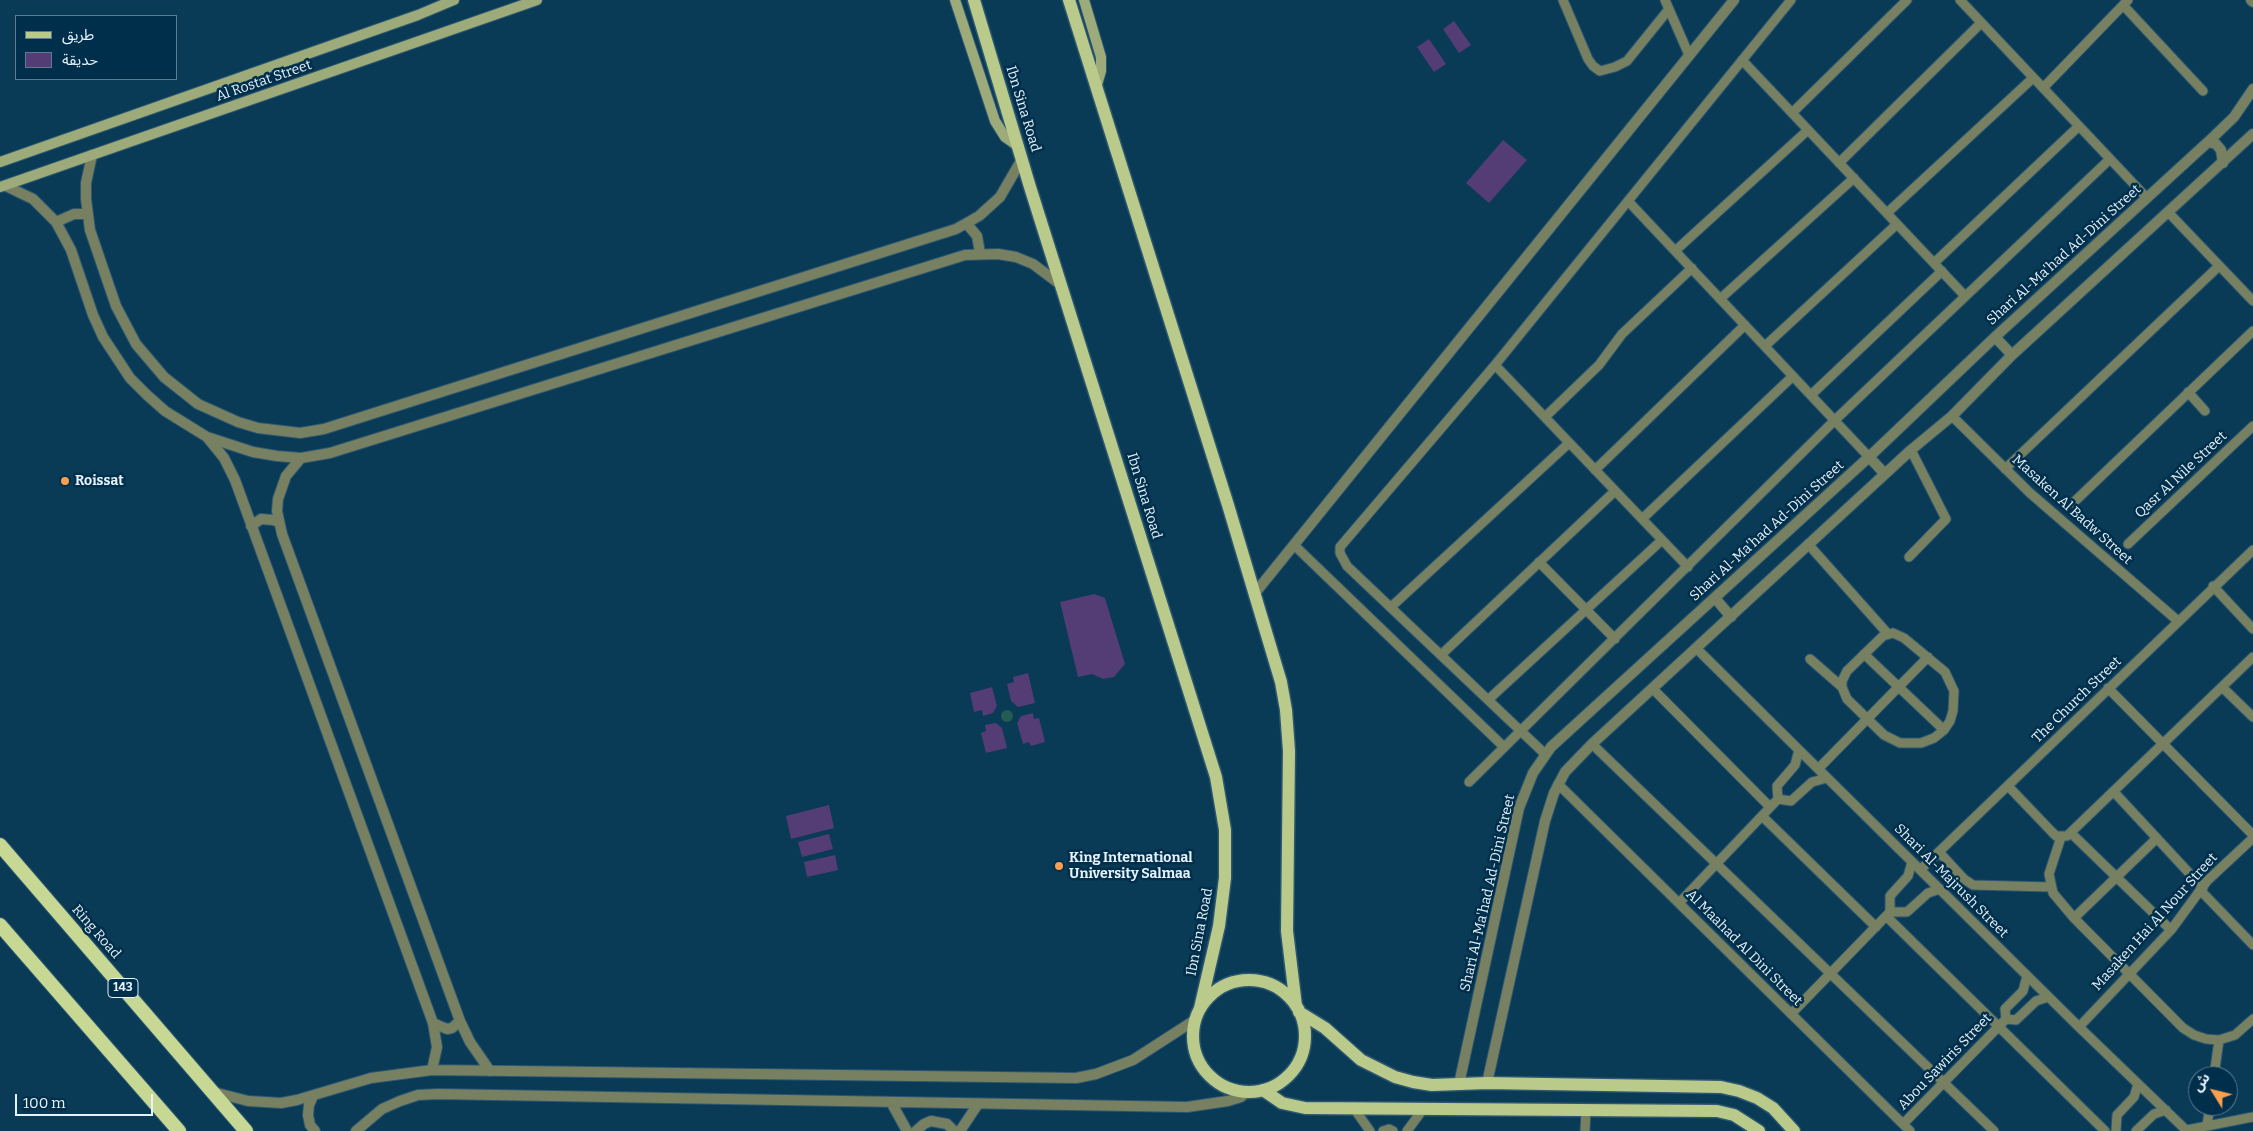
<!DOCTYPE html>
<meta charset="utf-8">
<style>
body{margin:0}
#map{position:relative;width:2253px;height:1131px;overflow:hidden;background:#093a56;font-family:Bitter,"Noto Sans Arabic",serif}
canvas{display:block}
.legend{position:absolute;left:15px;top:15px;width:162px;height:65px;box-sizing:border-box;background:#002f4b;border:1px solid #5c7d91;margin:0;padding:6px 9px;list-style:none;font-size:15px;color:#e7f2fb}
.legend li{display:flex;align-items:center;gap:10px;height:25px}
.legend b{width:25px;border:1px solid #5c7d91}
.north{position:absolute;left:2188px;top:1066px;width:50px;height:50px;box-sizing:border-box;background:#002f4b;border:1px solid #5c7d91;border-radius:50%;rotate:306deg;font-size:14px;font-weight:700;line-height:20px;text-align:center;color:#e7f2fb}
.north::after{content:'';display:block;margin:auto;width:18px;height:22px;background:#f99f4d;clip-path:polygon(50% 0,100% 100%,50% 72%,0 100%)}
.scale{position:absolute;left:15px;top:1094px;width:138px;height:22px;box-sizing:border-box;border:2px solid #e7f2fb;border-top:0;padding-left:6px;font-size:15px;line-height:18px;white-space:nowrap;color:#e7f2fb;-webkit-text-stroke:4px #002f4b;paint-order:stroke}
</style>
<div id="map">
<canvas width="2253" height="1131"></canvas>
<ul class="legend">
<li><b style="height:6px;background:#b9ca8b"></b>طريق</li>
<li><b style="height:14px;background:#533d74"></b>حديقة</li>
</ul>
<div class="north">ش</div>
<div class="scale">100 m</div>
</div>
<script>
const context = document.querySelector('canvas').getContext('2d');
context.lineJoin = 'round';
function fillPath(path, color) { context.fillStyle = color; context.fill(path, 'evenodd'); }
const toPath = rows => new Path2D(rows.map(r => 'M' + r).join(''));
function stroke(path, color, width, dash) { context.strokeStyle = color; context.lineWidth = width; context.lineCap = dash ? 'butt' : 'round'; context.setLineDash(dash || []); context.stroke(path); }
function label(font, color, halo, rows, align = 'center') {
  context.font = font + ' Bitter,serif'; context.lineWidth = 5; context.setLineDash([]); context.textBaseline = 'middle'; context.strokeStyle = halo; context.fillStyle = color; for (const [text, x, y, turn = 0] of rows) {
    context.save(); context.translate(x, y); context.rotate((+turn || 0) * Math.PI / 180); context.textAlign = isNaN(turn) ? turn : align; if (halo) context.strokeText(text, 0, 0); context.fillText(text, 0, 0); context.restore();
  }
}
fillPath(toPath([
 [1454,21,1471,45,1459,53,1443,29],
 [1429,39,1446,64,1434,72,1417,47],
 [1503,140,1527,160,1489,203,1466,183],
 [1094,594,1105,598,1125,664,1114,677,1103,679,1092,674,1078,677,1060,602],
 [1028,673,1035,703,1018,707,1011,701,1007,684,1014,682,1013,677],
 [992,687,997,706,993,713,983,716,982,710,974,712,970,693],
 [1033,713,1034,719,1039,718,1045,742,1031,746,1029,742,1023,744,1017,723,1021,716],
 [996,723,1002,728,1007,748,986,753,981,733,986,731,985,725],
 [829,805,834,828,791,839,786,816],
 [829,834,833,849,802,857,798,842],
 [835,855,838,870,807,877,804,862]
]), '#533d74');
fillPath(toPath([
 '1001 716a6 6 0 1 1 12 0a6 6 0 1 1-12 0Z'
]), '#245b52');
const minor = toPath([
 [1563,0,1588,59,1593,66,1600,71,1615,67,1627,61,1669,9],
 [1665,0,1689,55],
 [1960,0,2147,198],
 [2123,5,2203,91],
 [1742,60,1965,296],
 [2043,88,2128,0],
 [1792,113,1907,0],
 [1839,163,1981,23],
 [1628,201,1869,457],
 [2168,212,2253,301],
 [1887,213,2033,78],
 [1675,251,1808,130],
 [1934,263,2079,126],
 [1720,299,1854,178],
 [1765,346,1897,224],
 [1495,365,1688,567],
 [2188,392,2205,411],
 [1811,395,1942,271],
 [1952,416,2030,493,2178,621],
 [1545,417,1599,365,1622,334,1692,268],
 [2005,469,2219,266],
 [1595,470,1745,325],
 [2073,503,2253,331],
 [1642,519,1793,376],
 [1808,544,1888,634],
 [2128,544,2253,426],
 [1294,545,1503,746],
 [1909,557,1946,519,1911,450],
 [1539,562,1615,639],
 [2213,586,2253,629],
 [1391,607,1569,443],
 [1893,633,1904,638,1945,672,1954,691,1953,711,1950,721,1944,730,1934,738,1921,743,1900,743,1884,735,1847,699,1842,687,1842,681,1847,671,1883,636,1893,633],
 [1697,649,2079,1027,2187,1131],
 [1442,654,1615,491],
 [1864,654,1944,730],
 [1810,659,1842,687],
 [2222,687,2253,717],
 [2108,688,2253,835],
 [1653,689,1770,807],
 [1489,699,1662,540],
 [1592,744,1994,1131],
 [1545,754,1347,566,1340,553,1340,547,1495,365,1791,0],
 [1818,769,1928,657],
 [1469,782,1835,420,2110,159],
 [1558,784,1910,1131],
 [2008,786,2052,832,2056,836,2067,836,2253,657],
 [2114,792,2203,888],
 [1778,799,1791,801,1812,782,1827,778],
 [1778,799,1777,786,1795,765,1799,750],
 [1762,816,1876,927],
 [2071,833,2171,930],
 [2061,837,2049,874,2053,893,2074,918,2183,1028,2194,1035,2206,1039,2219,1040,2235,1035,2253,1019],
 [1939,852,1964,879,1973,885,2051,887],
 [1920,870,2253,550],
 [2201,891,2253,945],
 [1679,903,1778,799],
 [1890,912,1907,912,1928,893,1940,889],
 [1886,916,2105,1131],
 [2074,918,2157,838],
 [1791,1014,1890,912,1890,896,1908,876,1912,862],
 [2006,1019,2016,1020,2036,1001,2048,997],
 [2006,1019,2005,1009,2023,991,2027,976],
 [2079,1027,2171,930,2207,881,2253,838],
 [2214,1076,2219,1040],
 [1353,1107,1370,1131],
 [1903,1124,2006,1019],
 [2207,1125,2210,1106],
 [2187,1130,2253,1117],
 [1383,1131,1389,1129,1393,1131],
 [1407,1131,1424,1108],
 [1585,1131,1586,1109],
 [2116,1131,2117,1115,2134,1097,2138,1084],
 [2136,1131,2154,1114,2166,1110]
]);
const tertiary = toPath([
 [2251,0,2253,2],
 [2208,142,2216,144,2221,150,2223,163],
 [92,155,86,183,86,199,90,230,116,306,136,344,164,377,198,404,238,422,258,428,300,433,324,429,956,229,979,216,1000,197,1022,159],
 [6,186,33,199,56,222,71,250,93,315,103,337,130,378,147,395,165,411,207,437,253,452,277,456,301,458,330,453,965,255,998,254,1016,257,1033,264,1061,285],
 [56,222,74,214,87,214],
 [967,224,977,236,980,253],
 [1995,337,2012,355],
 [207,437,224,458,235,480,433,1023,437,1047,432,1070],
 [1869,457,1885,474],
 [301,458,286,476,278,499,277,511,282,534,460,1021,470,1042,490,1071],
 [251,526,261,519,273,520,279,522],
 [1255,593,1734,0],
 [1715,598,1731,617],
 [433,1023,447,1029,452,1028,460,1021],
 [1487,1083,1545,821,1554,793,1565,772,1592,744,1911,450,1952,416,2012,355,2253,134],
 [1459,1084,1519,808,1533,773,1551,747,1869,457,1995,337,2208,142,2234,117,2253,89],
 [213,1092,248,1101,281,1103,297,1100,371,1078,432,1070,1076,1078,1096,1074,1133,1060,1195,1020],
 [313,1096,309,1105,308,1115,310,1125,315,1131],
 [891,1102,907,1131],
 [356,1131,382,1109,400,1101,418,1095,438,1094,1187,1107,1228,1101,1241,1097,1247,1092],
 [916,1131,924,1124,931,1121,947,1124,954,1131],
 [960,1131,978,1104]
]);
const secondary = toPath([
 [955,0,995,121,1005,137,1019,147],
 [1084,0,1101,57,1101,71,1096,88],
 [0,162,418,15,454,0],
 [0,187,537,0]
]);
const primary = toPath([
 [974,0,1030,187,1216,777,1225,830,1225,878,1219,926,1200,1008],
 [1069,0,1228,505,1281,682,1286,710,1289,751,1287,931,1296,1006],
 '1193 1036a56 56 0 1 1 112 0a56 56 0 1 1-112 0Z',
 [1299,1012,1325,1028,1361,1060,1395,1077,1413,1082,1432,1085,1487,1083,1721,1087,1739,1091,1757,1098,1773,1108,1794,1131],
 [1263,1090,1282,1103,1305,1108,1717,1111,1734,1115,1759,1131]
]);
const trunk = toPath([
 [0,845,246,1131],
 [0,925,179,1131]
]);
stroke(minor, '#2d5770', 11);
stroke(tertiary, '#2d5770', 12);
stroke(secondary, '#2d5770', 12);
stroke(primary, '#2d5770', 15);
stroke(trunk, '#2d5770', 16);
stroke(minor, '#788062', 9);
stroke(tertiary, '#788062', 10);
stroke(secondary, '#9daa79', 10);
stroke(primary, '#b9ca8b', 12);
stroke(trunk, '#c6d893', 14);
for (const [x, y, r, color] of [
 [65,481,5,"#f99f4d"],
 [1059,866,5,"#f99f4d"]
]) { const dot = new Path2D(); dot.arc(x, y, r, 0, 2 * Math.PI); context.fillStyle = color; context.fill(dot); stroke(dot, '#002f4b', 2); }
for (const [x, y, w] of [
 [123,988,30]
]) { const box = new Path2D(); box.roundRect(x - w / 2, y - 9.5, w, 19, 4); context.fillStyle = '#002f4b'; context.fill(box); stroke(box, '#e7f2fb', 1); }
label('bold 12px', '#e7f2fb', null, [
 ["143",123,988]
]);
label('14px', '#e7f2fb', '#002f4b', [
 ["Al Rostat Street",264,81,-19],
 ["Ibn Sina Road",1023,109,73],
 ["Shari Al-Ma'had Ad-Dini Street",2064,255,-42],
 ["Qasr Al Nile Street",2181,475,-43],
 ["Ibn Sina Road",1144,496,73],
 ["Masaken Al Badw Street",2072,510,42],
 ["Shari Al-Ma'had Ad-Dini Street",1767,531,-42],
 ["The Church Street",2077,700,-44],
 ["Shari Al-Majrush Street",1951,881,45],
 ["Shari Al-Ma'had Ad-Dini Street",1488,893,-77],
 ["Masaken Hai Al Nour Street",2155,922,-48],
 ["Ring Road",96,932,49],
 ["Ibn Sina Road",1200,932,-79],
 ["Al Maahad Al Dini Street",1744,948,45],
 ["Abou Sawiris Street",1945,1062,-46]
]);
label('bold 14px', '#e7f2fb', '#002f4b', [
 ["Roissat",75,481],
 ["King International",1069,858],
 ["University Salmaa",1069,874]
], 'left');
</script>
